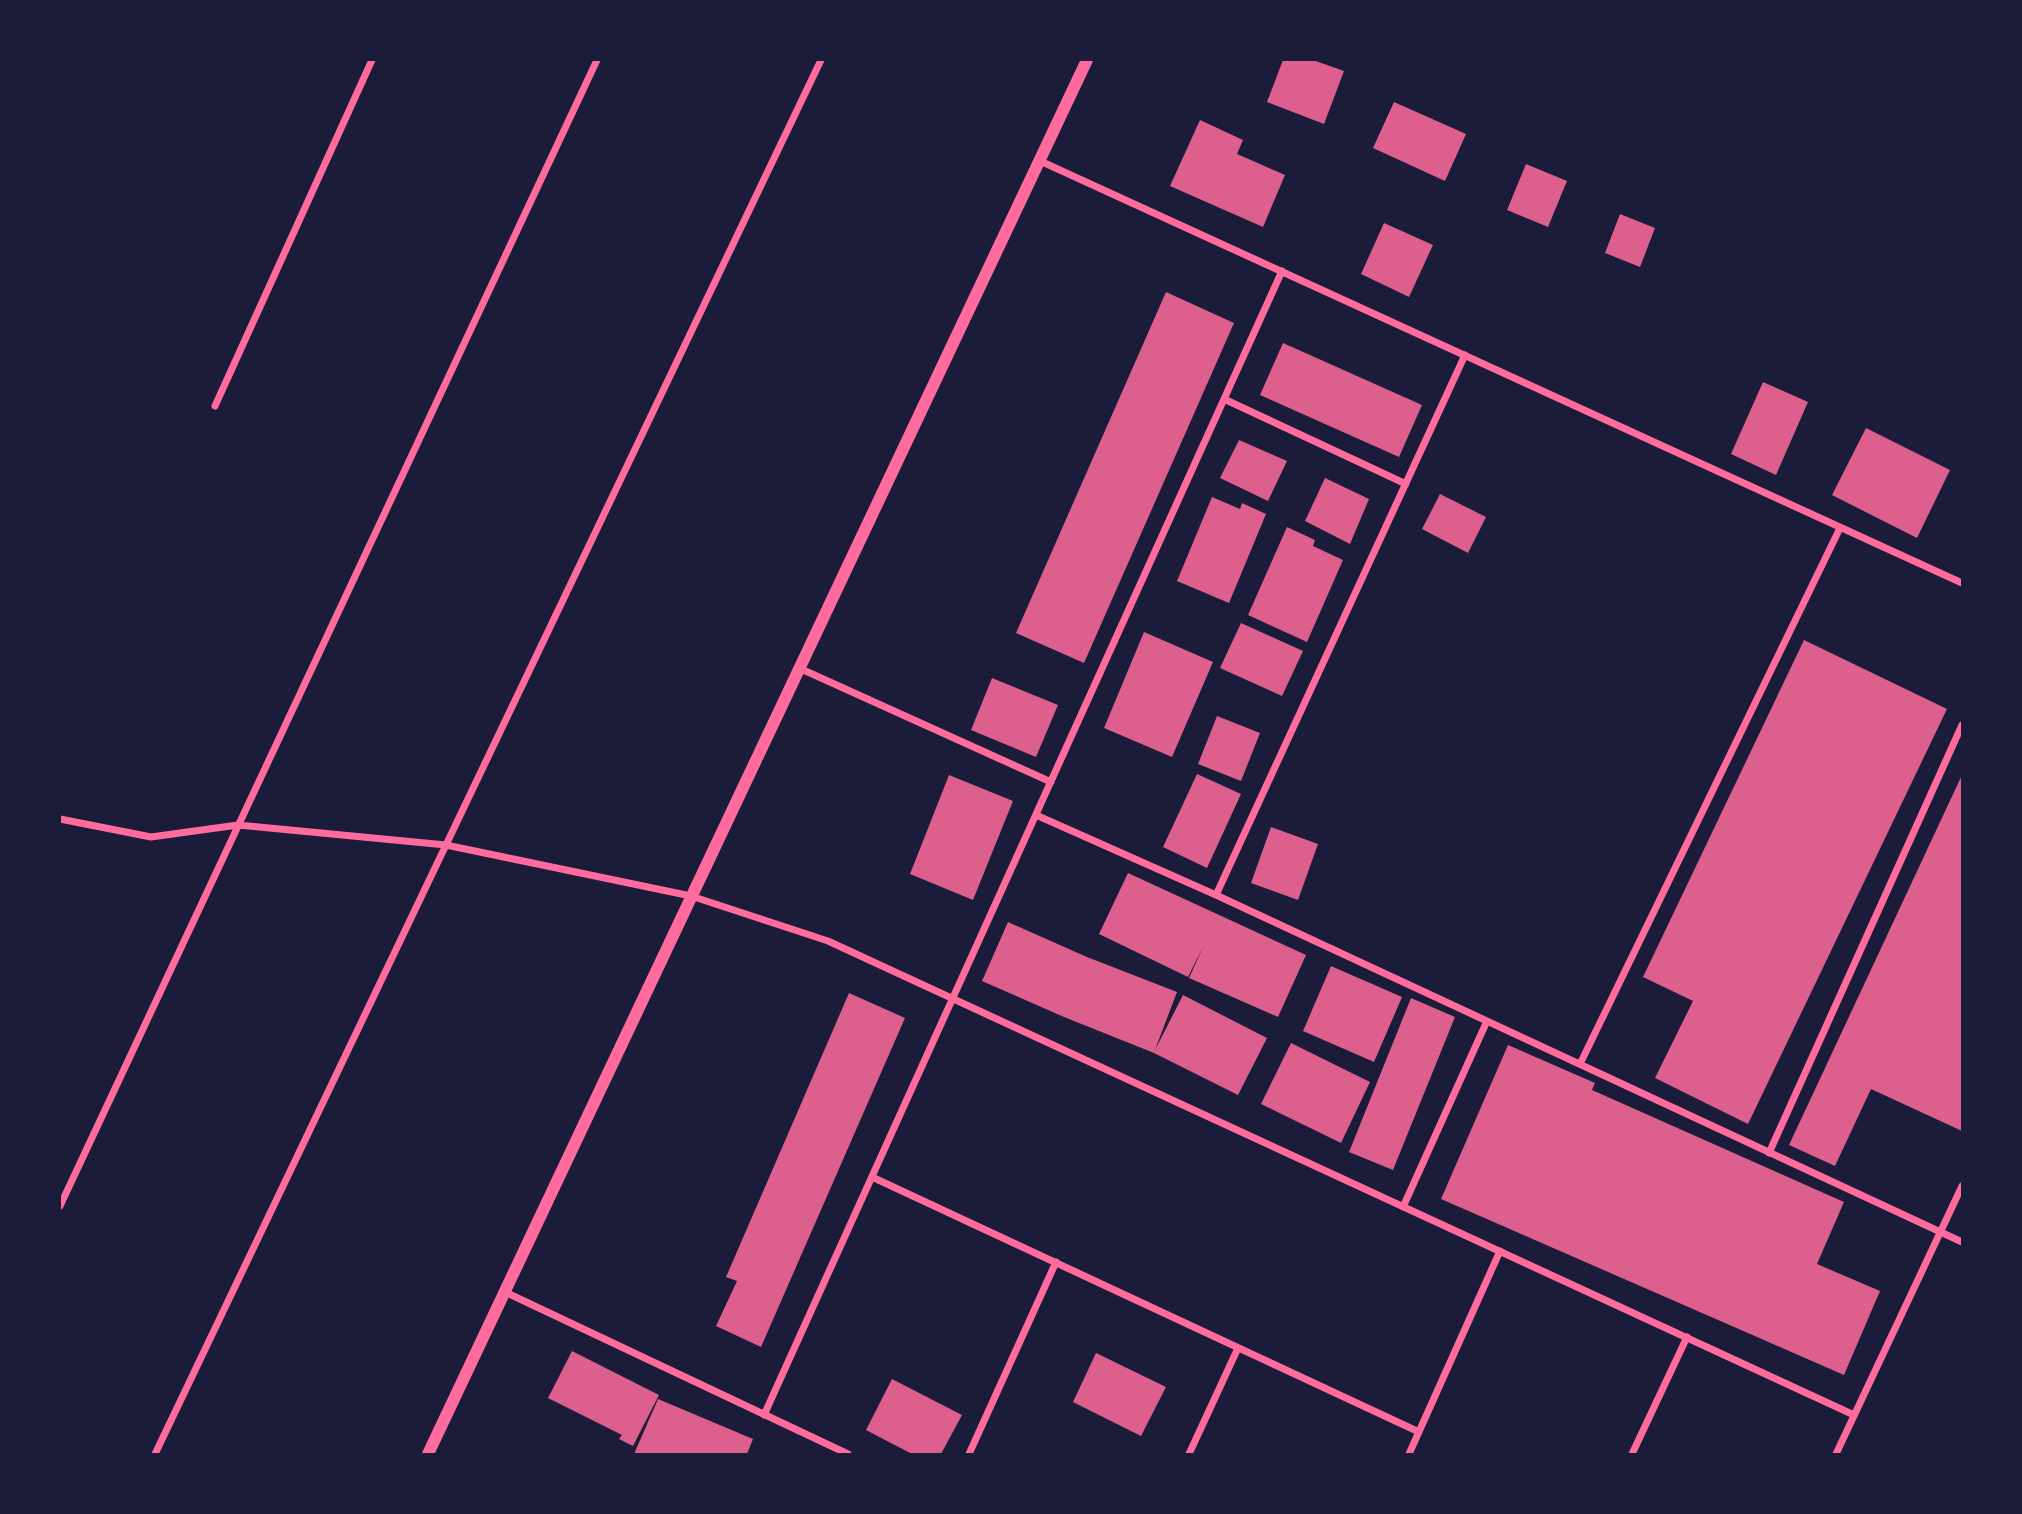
<!DOCTYPE html>
<style>
body{margin:0}
#map{position:relative;width:2022px;height:1514px;overflow:hidden;background:#1b1b3a;font-family:Literata,serif}
canvas{display:block}
.frame{position:absolute;inset:0;border:61px solid #1b1b3a;pointer-events:none}
</style>
<div id="map">
<canvas width="2022" height="1514"></canvas>
<div class="frame"></div>
</div>
<script>
const context = document.querySelector('canvas').getContext('2d');
context.lineJoin = 'round';
function fillPath(path, color) { context.fillStyle = color; context.fill(path, 'evenodd'); }
const toPath = rows => new Path2D(rows.map(r => 'M' + r).join(''));
function stroke(path, color, width, dash) { context.strokeStyle = color; context.lineWidth = width; context.lineCap = dash ? 'butt' : 'round'; context.setLineDash(dash || []); context.stroke(path); }
fillPath(toPath([
 [1283,60,1313,60,1344,71,1324,124,1267,102],
 [1394,102,1466,134,1445,181,1373,148],
 [1200,120,1243,140,1237,154,1285,175,1263,227,1170,186],
 [1526,164,1567,181,1548,227,1507,210],
 [1620,214,1655,228,1640,267,1605,253],
 [1384,223,1433,245,1409,297,1361,274],
 [1166,292,1234,323,1084,663,1016,633],
 [1283,343,1422,405,1399,457,1260,395],
 [1763,382,1808,402,1776,475,1731,454],
 [1866,428,1950,470,1917,538,1832,495],
 [1239,440,1287,461,1268,501,1220,478],
 [1325,478,1369,499,1350,544,1305,521],
 [1440,494,1486,517,1468,553,1422,529],
 [1212,497,1240,509,1242,503,1266,514,1229,603,1177,581],
 [1287,527,1315,540,1313,546,1343,560,1307,642,1248,615],
 [1241,623,1303,651,1282,696,1220,668],
 [1144,632,1213,662,1172,757,1104,728],
 [1804,640,1947,709,1748,1124,1655,1078,1693,1001,1643,977],
 [992,678,1058,705,1036,757,971,730],
 [1217,716,1260,733,1241,781,1198,764],
 [1197,774,1241,794,1207,868,1163,847],
 [949,775,1013,801,973,900,910,874],
 [1962,775,1962,1131,1871,1089,1835,1166,1789,1145],
 [1271,827,1318,844,1298,900,1251,883],
 [1128,873,1306,955,1278,1017,1189,978,1204,945,1188,977,1099,934],
 [1008,922,1087,957,1177,992,1155,1050,1183,995,1267,1038,1238,1095,1154,1053,1064,1017,982,981],
 [1331,966,1402,997,1374,1062,1303,1031],
 [849,993,905,1018,761,1347,716,1326,737,1281,726,1277],
 [1411,998,1455,1017,1393,1170,1349,1152],
 [1291,1043,1370,1082,1341,1143,1261,1104],
 [1508,1045,1595,1083,1592,1090,1844,1202,1817,1264,1880,1291,1844,1375,1441,1199],
 [572,1351,659,1395,633,1446,619,1439,622,1435,548,1398],
 [1096,1353,1166,1387,1141,1436,1073,1402],
 [892,1379,962,1415,941,1454,912,1454,866,1430],
 [658,1399,753,1439,747,1454,634,1454]
]), '#dd5f8e');
stroke(toPath([
 [1038,160,1962,583],
 [1224,399,1406,484],
 [215,406,372,60],
 [799,668,1051,782],
 [1036,815,1216,895,1962,1242],
 [60,819,151,837,238,825,446,845,691,896,828,941,1854,1415],
 [1216,895,1465,355],
 [1580,1064,1840,528],
 [1769,1153,1962,725],
 [872,1177,1419,1432],
 [60,1206,597,60],
 [1403,1207,1487,1021],
 [505,1292,848,1454],
 [764,1415,1282,271],
 [155,1454,821,60],
 [969,1454,1056,1262],
 [1189,1454,1238,1348],
 [1409,1454,1500,1251],
 [1632,1454,1687,1337],
 [1836,1454,1962,1186]
]), '#ff6b9d', 7);
stroke(toPath([
 [428,1454,1087,60]
]), '#ff6b9d', 12);
</script>
